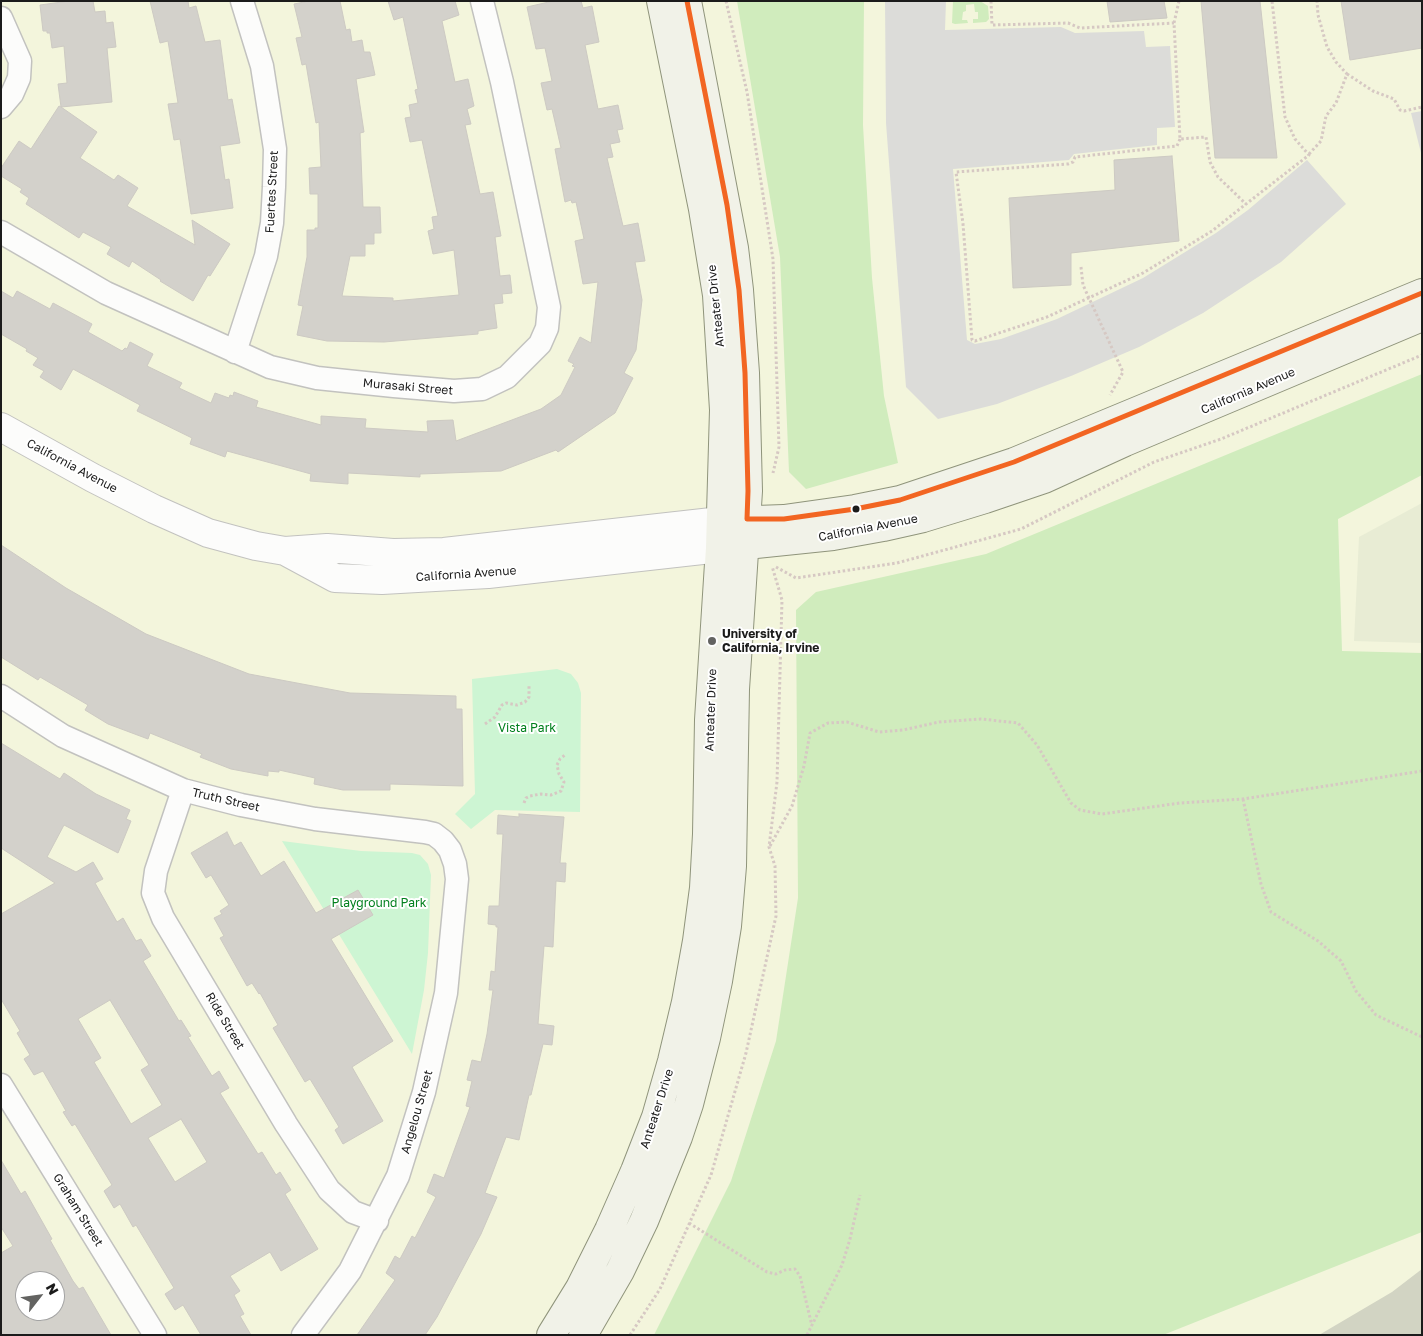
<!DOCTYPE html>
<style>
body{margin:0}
#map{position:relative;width:1423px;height:1336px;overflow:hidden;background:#eae9e2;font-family:"Golos Text",sans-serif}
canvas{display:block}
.frame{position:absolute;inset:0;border:2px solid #1b1b1b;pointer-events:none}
.north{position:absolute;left:15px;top:1271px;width:50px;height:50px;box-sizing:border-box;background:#fff;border:1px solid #a4a4a4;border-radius:50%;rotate:60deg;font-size:14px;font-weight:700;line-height:20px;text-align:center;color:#1b1b1b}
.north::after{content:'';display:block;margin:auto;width:18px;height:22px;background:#636361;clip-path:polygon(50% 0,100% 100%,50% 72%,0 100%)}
</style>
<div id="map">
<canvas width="1423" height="1336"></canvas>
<div class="frame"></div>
<div class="north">N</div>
</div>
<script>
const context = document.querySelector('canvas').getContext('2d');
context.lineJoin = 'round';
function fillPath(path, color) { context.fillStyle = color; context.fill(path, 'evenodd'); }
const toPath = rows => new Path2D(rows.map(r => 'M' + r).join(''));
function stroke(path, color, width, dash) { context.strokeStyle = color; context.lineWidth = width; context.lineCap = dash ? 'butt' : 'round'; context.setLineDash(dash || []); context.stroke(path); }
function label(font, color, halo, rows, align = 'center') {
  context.font = font + ' "Golos Text",sans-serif'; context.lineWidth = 4; context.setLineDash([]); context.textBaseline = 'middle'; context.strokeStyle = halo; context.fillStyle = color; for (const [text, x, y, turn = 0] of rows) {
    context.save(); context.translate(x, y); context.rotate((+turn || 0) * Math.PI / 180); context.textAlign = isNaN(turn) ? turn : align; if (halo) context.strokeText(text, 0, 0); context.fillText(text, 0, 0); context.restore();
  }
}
fillPath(toPath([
 [1,1,1422,1,1422,1335,1,1335],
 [25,1281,55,1281,55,1311,25,1311]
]), '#f3f5dc');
fillPath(toPath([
 [1422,1269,1422,1335,1319,1335,1392,1292]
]), '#d2d4c3');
fillPath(toPath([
 [1422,503,1422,643,1354,641,1359,537]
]), '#e8ecd4');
fillPath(toPath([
 [737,1,864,1,863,125,872,278,884,396,898,463,806,489,789,472,780,257],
 [953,1,980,1,988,6,989,19,986,22,973,23,973,19,978,19,978,12,975,12,974,4,966,5,966,11,963,12,962,20,967,20,968,23,955,24,952,23],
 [1422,374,1422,475,1338,519,1342,651,1422,653,1422,1232,1163,1335,654,1335,731,1181,776,1041,798,898,796,610,816,592,986,554]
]), '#d0ecbd');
fillPath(toPath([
 [557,669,571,674,578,683,581,693,580,812,495,810,471,829,455,814,475,794,472,679],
 [282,841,361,851,412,853,420,855,428,864,431,875,428,953,424,990,412,1054]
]), '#cdf5d3');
fillPath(toPath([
 [885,1,946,1,945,30,1061,27,1075,33,1144,31,1146,47,1170,46,1175,127,1157,128,1157,145,1074,154,1069,160,953,169,967,340,975,344,1001,339,1057,319,1143,278,1216,233,1248,210,1307,160,1346,204,1281,262,1203,313,1139,347,1071,376,997,404,938,419,906,387,886,123],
 [1422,111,1422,157,1411,113]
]), '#dcdcd9');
const building = toPath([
 [69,1,93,1,95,12,105,11,106,23,113,22,116,47,107,48,112,102,61,107,97,132,80,158,114,180,118,175,138,188,127,206,195,245,192,220,230,244,210,276,208,275,193,301,160,281,161,280,132,261,129,267,107,254,111,247,83,232,79,238,26,204,29,198,20,192,22,189,1,176,1,168,19,141,31,149,59,106,61,107,58,84,67,83,64,46,52,48,50,33,47,33,47,31,43,31,40,5,69,1],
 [150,1,188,1,189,8,196,6,205,42,220,40,228,100,232,99,240,143,220,146,225,180,229,179,233,208,191,214,180,139,174,140,168,104,178,103,168,41,160,43,150,1],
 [309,1,340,1,346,30,350,29,352,42,362,40,364,52,370,52,375,75,356,79,364,132,360,133,363,207,380,207,381,233,374,233,374,244,365,244,365,256,350,256,342,296,393,298,393,301,459,295,454,250,433,254,428,231,434,229,432,217,438,216,422,140,410,142,405,118,411,117,409,105,418,103,415,90,418,89,403,17,394,20,388,1,455,1,459,15,442,21,455,82,468,79,474,106,467,109,471,124,465,125,480,194,493,192,501,236,495,237,500,276,510,275,512,293,502,294,503,303,494,304,497,328,478,331,478,334,384,342,327,341,297,335,303,306,298,305,307,257,307,230,315,230,315,228,318,228,318,194,310,194,309,168,321,167,319,122,316,123,306,64,302,65,296,38,302,37,294,4,309,1],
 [553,1,581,1,583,8,592,6,599,42,585,45,598,109,618,105,623,129,617,130,620,142,610,144,613,157,607,158,623,226,638,223,645,261,635,262,642,300,636,350,624,373,633,378,615,413,558,452,556,450,501,471,420,474,420,477,348,473,348,484,310,481,311,474,227,451,225,457,190,444,192,438,137,411,140,405,73,369,61,390,40,377,44,371,33,365,38,358,26,351,27,349,1,334,1,291,13,298,17,291,50,309,53,303,92,324,88,332,122,351,125,348,127,349,130,342,153,354,147,366,182,383,179,388,211,403,215,393,229,398,230,395,233,396,234,392,258,401,256,407,321,425,321,416,366,419,365,428,428,432,427,421,453,420,456,441,541,409,561,395,575,367,572,366,574,364,568,361,580,337,591,343,598,282,583,284,575,241,584,239,576,202,572,203,571,200,565,202,555,149,561,148,552,109,547,110,541,83,552,81,545,48,536,49,527,7,553,1],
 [1107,1,1164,1,1167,18,1110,22,1107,1],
 [1201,1,1260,1,1277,158,1215,158,1201,1],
 [1341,1,1422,1,1422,48,1350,60,1341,1],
 [1172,156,1179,241,1071,253,1071,285,1013,288,1009,198,1115,190,1114,160,1172,156],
 [1,545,66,588,146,634,249,674,350,693,456,696,456,709,462,709,463,786,390,784,390,790,343,790,314,784,315,778,279,770,279,772,268,771,268,776,231,769,200,757,202,754,150,733,148,739,108,724,85,710,88,705,40,677,38,680,1,657,1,545],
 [1,743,60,779,64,773,96,794,130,810,126,819,131,821,118,853,64,825,47,857,76,872,93,862,103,879,95,883,117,922,123,918,136,941,141,939,151,956,143,961,179,1021,181,1020,191,1036,188,1037,212,1076,219,1071,229,1088,220,1093,258,1154,262,1152,276,1175,280,1172,291,1190,285,1194,318,1249,281,1271,270,1252,230,1276,240,1291,234,1295,244,1314,240,1316,251,1335,201,1335,183,1305,175,1310,165,1294,174,1288,136,1225,133,1227,120,1204,114,1208,104,1191,112,1185,75,1124,72,1126,63,1112,66,1111,43,1071,34,1075,24,1059,30,1055,17,1033,20,1031,1,999,1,914,55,883,1,848,1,743],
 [110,1000,149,1065,141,1070,162,1105,131,1124,94,1062,101,1058,78,1019,110,1000],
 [181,1119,207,1162,175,1182,148,1138,181,1119],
 [519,814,564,817,560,863,566,863,565,882,556,881,553,947,544,946,538,1024,554,1026,552,1045,543,1044,531,1095,529,1095,519,1140,506,1137,485,1193,497,1197,481,1234,437,1317,425,1335,357,1335,395,1280,386,1273,395,1256,400,1259,412,1236,415,1238,436,1197,427,1192,434,1174,444,1178,470,1107,466,1106,472,1081,467,1080,472,1060,481,1062,487,1034,493,990,489,990,491,971,495,972,498,927,496,927,496,925,488,924,489,906,499,906,503,834,497,834,498,815,519,817,519,814],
 [227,832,234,846,241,842,261,876,284,861,316,913,358,890,373,915,331,939,393,1041,352,1067,383,1121,343,1144,335,1130,339,1127,324,1102,310,1079,305,1082,273,1028,278,1025,260,993,259,994,252,983,247,986,220,938,224,936,214,918,222,914,220,911,229,905,211,875,206,878,191,853,227,832],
 [1,1160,21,1194,25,1191,52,1239,50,1240,73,1281,79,1289,83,1287,111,1335,1,1335,1,1253,13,1246,1,1227,1,1160],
 [25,1281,55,1281,55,1311,25,1311,25,1281]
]);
fillPath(building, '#d3d1cb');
stroke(building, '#cdcac3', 1);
const minor = toPath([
 [1,18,20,61,19,78,12,94,1,107],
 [1,232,106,293,270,367,317,378,394,386,454,391,482,389,507,377,540,344,547,328,549,307,502,82,482,1],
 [235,352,266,256,272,223,274,187,275,149,262,66,242,1],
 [1,696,63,736,183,790,241,805,315,819,425,832,434,834,443,841,450,850,455,864,457,879,446,993,424,1092,398,1176,350,1271,303,1335],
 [183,790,156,871,153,893,163,918,286,1124,329,1190,353,1212,377,1221],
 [1,1085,155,1335]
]);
const tertiary = toPath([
 [1,427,93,478,154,509,208,533,256,546,285,551,327,548,393,553,444,552,721,521],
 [285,551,335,578,382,580,488,574,720,548]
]);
const secondary = toPath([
 [728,521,784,519,855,509,900,500,1014,462,1422,293],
 [727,547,833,536,883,527,923,518,985,499,1044,479,1125,442,1422,317],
 [551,1335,580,1288,609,1230,635,1171,656,1117,672,1061,686,1002,697,941,704,888,707,834,709,720,720,548,724,410,717,295,703,209,661,1],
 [583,1335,620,1271,644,1221,678,1137,689,1104,706,1038,718,981,727,926,732,866,735,689,748,491,745,373,739,290,734,248,687,1]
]);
stroke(minor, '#c2c2bf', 25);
stroke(tertiary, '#c2c2bf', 30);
stroke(secondary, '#8f947b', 30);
stroke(toPath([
 [726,1,747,92,773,259,779,447,773,473],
 [991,1,992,25,1068,23,1080,28,1174,23],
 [1179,1,1174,23,1180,139,1206,137,1210,162,1218,177,1246,204,1309,155,1295,139,1285,117,1272,1],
 [1347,74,1373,91,1394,99,1400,110,1404,111,1422,107],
 [1180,139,1177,146,1075,157,1073,162,1068,164,956,172,963,224,972,340,975,341,1047,317,1143,273,1212,231,1246,204],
 [1309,154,1321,141,1326,116,1336,103,1347,74,1336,62,1327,47,1318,15,1317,1],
 [1081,267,1083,285,1123,372,1110,395],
 [776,567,796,578,897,563,1021,529,1154,462,1221,439,1422,355],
 [485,724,495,717,502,705,506,703,517,705,525,702,529,697,529,686],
 [1243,799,1261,884,1271,912,1318,941,1341,961,1356,991,1376,1015,1422,1037],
 [524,803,526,798,530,796,541,794,551,795,561,791,564,782,559,774,557,765,560,759,566,754],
 [770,846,792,806,804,766,810,733,828,723,847,722,879,732,903,730,939,722,981,719,1018,723,1037,745,1071,803,1080,810,1102,814,1180,803,1243,799,1422,771],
 [689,1223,767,1272,776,1274,785,1270,795,1269,800,1276,812,1326],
 [630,1335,660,1289,711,1175,746,1053,776,916,775,866,769,847,777,782,782,600,772,566],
 [807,1335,842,1265,850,1239,860,1195]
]), '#d6c8c3', 3, [2.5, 2.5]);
stroke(minor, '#fcfcfb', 22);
stroke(tertiary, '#fcfcfb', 28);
stroke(secondary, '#f1f2e8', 28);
stroke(toPath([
 [687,1,727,205,739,290,745,373,748,491,747,519,784,519,855,509,900,500,1014,462,1422,293]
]), '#f26522', 5);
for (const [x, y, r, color] of [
 [856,509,4.5,"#1b1b1b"],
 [712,641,5,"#636361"]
]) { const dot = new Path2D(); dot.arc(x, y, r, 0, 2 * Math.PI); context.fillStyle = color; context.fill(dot); stroke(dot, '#fff', 2); }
label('12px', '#1b1b1b', '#fff', [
 ["Fuertes Street",272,192,-87],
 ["Anteater Drive",716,306,-96],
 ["Murasaki Street",408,387,5],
 ["California Avenue",1248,391,-23],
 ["California Avenue",72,466,28],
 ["California Avenue",868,528,-11],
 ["California Avenue",466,574,-4],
 ["Anteater Drive",711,710,-88],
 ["Truth Street",226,800,13],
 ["Ride Street",225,1021,59],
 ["Anteater Drive",657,1109,-72],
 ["Angelou Street",417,1112,-74],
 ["Graham Street",78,1210,58]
]);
label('bold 12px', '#1b1b1b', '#fff', [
 ["University of",722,634],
 ["California, Irvine",722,648]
], 'left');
label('12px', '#02801e', '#fff', [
 ["Vista Park",527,728],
 ["Playground Park",379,903]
]);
</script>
